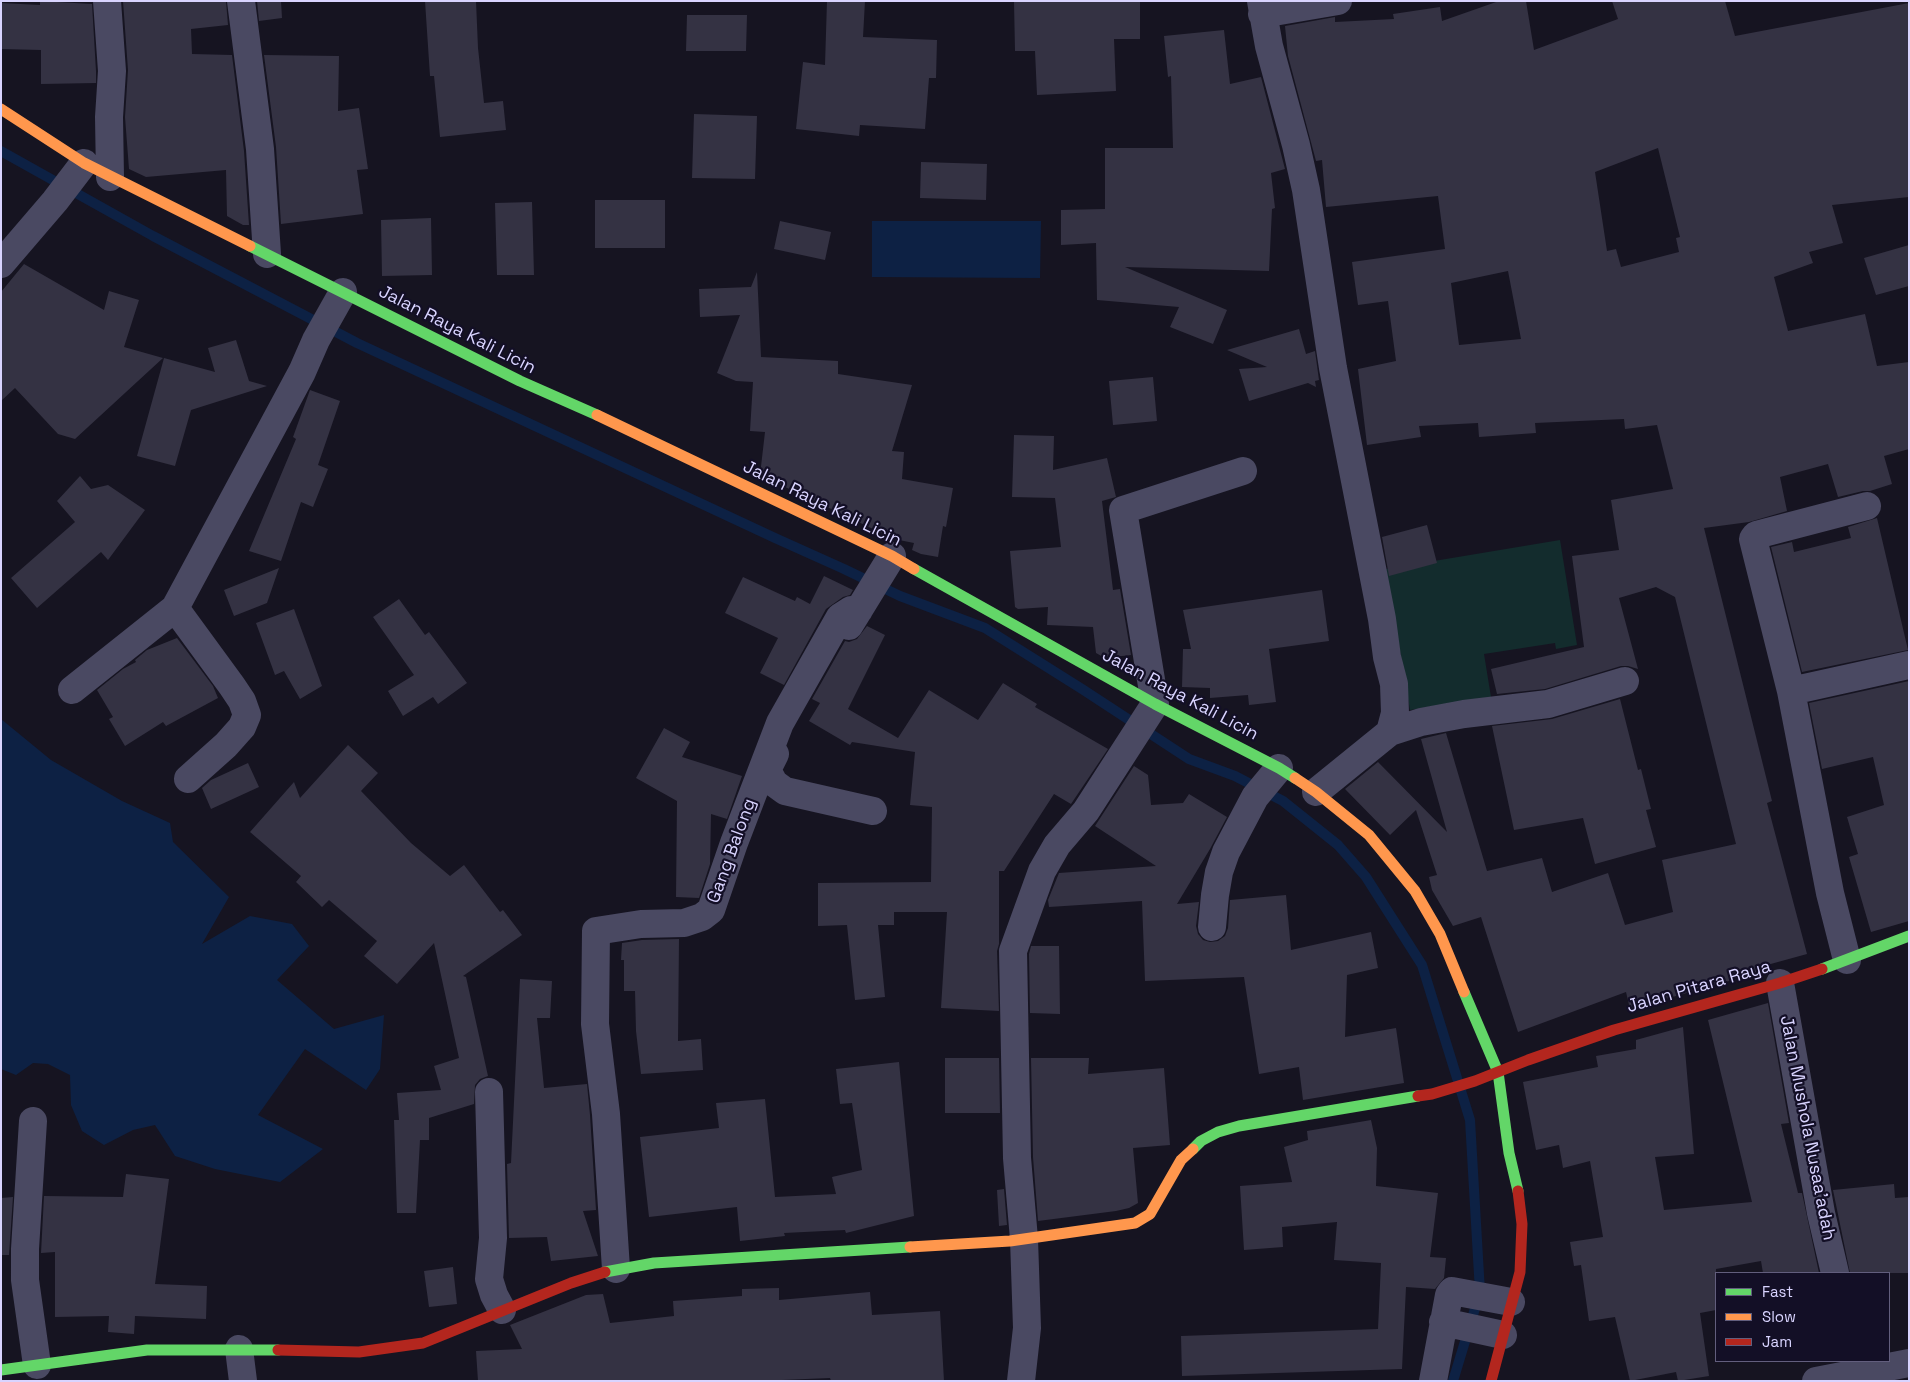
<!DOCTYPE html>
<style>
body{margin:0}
#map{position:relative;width:1910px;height:1382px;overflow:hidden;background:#161421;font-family:"Space Grotesk",sans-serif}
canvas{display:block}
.frame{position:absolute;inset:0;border:2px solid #d9d4ff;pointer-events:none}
.legend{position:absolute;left:1715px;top:1272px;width:175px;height:90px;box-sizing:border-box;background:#130f26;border:1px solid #625e7d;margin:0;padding:6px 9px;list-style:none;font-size:15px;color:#d9d4ff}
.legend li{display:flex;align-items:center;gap:10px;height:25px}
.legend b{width:25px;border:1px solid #625e7d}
</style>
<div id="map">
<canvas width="1910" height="1382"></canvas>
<div class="frame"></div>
<ul class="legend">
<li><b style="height:6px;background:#63d668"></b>Fast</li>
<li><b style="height:6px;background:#ff974d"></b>Slow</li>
<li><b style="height:6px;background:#b3261e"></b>Jam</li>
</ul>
</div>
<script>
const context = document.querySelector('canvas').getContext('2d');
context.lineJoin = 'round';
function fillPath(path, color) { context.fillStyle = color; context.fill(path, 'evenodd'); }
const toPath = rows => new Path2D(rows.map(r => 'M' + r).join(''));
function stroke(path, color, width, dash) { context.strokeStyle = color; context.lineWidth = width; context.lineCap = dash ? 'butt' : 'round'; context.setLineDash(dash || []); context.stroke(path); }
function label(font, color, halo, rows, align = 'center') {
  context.font = font + ' "Space Grotesk",sans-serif'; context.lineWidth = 4.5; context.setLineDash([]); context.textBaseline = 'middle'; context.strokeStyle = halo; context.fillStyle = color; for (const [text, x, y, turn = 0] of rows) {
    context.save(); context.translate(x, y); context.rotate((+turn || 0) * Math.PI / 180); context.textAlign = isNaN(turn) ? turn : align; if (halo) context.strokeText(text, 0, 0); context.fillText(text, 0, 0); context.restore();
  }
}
fillPath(toPath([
 [1560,540,1577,645,1556,649,1555,643,1484,654,1491,697,1410,710,1386,569]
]), '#132c2d');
fillPath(toPath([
 [872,221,1041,221,1040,278,872,277],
 [1,719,51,760,122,801,170,823,173,842,229,897,202,944,250,916,292,924,309,946,277,980,334,1029,384,1015,380,1069,366,1090,305,1049,258,1115,323,1149,280,1182,215,1169,175,1156,155,1125,133,1130,104,1145,82,1131,71,1105,70,1075,48,1064,33,1063,16,1075,1,1069]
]), '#0d2144');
stroke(toPath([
 [1,151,153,236,357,343,775,538,844,569,900,596,985,628,1082,689,1189,759,1235,776,1283,801,1338,845,1366,877,1422,965,1470,1120,1480,1292,1453,1381]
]), '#0d2144', 10);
fillPath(toPath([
 [40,1,92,4,96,71,96,83,41,84,41,50,1,49,1,3,40,5],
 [123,1,226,1,228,25,191,29,192,54,232,55,244,151,249,225,243,225,227,216,226,170,146,177,129,169,125,117,128,70],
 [257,1,281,1,282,18,259,21],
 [425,1,476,1,478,48,484,103,503,101,506,130,440,137,434,76,430,76],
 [827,1,865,1,863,37,937,40,936,78,929,78,925,129,860,125,859,136,796,129,803,62,825,65],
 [1140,1,1140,39,1114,39,1116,91,1037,95,1035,51,1015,51,1014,2],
 [1499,1,1526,1,1534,50,1618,19,1612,1,1725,1,1735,36,1909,3,1909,197,1832,205,1843,243,1809,252,1813,263,1774,277,1788,331,1865,314,1877,366,1909,362,1909,449,1884,456,1892,484,1870,491,1863,491,1838,497,1828,464,1780,477,1787,511,1749,522,1704,528,1772,801,1767,803,1807,954,1767,965,1768,970,1630,1009,1626,992,1518,1032,1481,917,1453,926,1432,890,1429,877,1437,875,1416,810,1390,835,1345,789,1378,762,1447,832,1421,739,1446,733,1487,871,1542,858,1552,892,1608,873,1625,925,1673,912,1662,860,1736,844,1675,597,1656,587,1619,598,1638,669,1628,666,1621,666,1545,689,1497,694,1491,669,1584,647,1572,556,1619,550,1611,500,1673,489,1657,425,1625,429,1624,419,1535,423,1536,433,1479,437,1478,423,1419,426,1421,437,1367,445,1358,369,1396,361,1388,301,1358,305,1352,262,1445,249,1438,196,1326,207,1322,160,1316,161,1288,56,1285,26,1335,17,1335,22,1394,19,1393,14,1440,7,1442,21],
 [1658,148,1680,237,1676,238,1679,252,1621,267,1616,249,1607,251,1595,172],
 [1508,271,1521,339,1459,345,1451,283],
 [687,15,747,15,746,51,686,51],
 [1224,30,1230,84,1261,77,1285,169,1271,173,1275,208,1272,209,1269,271,1125,267,1227,310,1213,344,1170,327,1179,307,1097,300,1096,243,1061,245,1061,210,1105,209,1105,148,1173,148,1171,76,1168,77,1164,36],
 [264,55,339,56,338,111,359,108,368,169,357,170,363,214,281,224,276,147],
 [694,114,757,116,755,179,692,178],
 [921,162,987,164,986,200,920,198],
 [595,200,665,200,665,248,595,248],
 [532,202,534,275,497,275,495,203],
 [431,218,432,275,382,276,381,220],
 [780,221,831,232,825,260,774,249],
 [1909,245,1909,286,1876,295,1864,258],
 [24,264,104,310,109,291,139,300,124,347,163,358,75,439,58,434,15,388,1,401,1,292],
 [757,272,761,357,838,361,838,374,912,385,892,451,904,452,902,479,953,488,946,527,943,526,938,557,921,554,912,550,914,543,894,539,760,475,765,432,750,431,753,382,736,381,717,373,740,315,700,317,699,289,751,287],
 [1299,329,1306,354,1315,351,1319,380,1315,381,1316,387,1308,383,1249,401,1239,369,1267,367,1227,350],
 [236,340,249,381,267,386,191,410,175,466,137,456,164,358,215,372,208,348],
 [1153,377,1157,421,1113,425,1109,381],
 [310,390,340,401,318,465,328,469,313,507,301,502,281,561,249,551,296,439,293,437],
 [1014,435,1054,436,1053,470,1107,458,1116,497,1102,501,1113,590,1120,589,1131,655,1105,658,1096,653,1093,627,1047,625,1048,607,1018,609,1015,607,1010,551,1061,547,1055,498,1012,497],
 [80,476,91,489,108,485,145,510,108,560,101,552,37,608,11,578,75,522,57,501],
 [1877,518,1908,650,1802,672,1771,547,1792,542,1794,552,1851,538,1848,527],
 [1427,525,1437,563,1389,576,1382,537],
 [279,568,267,603,234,616,224,590],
 [824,576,853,590,850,595,843,597,826,609,784,685,760,673,778,638,725,613,743,577,795,601,797,597,810,604],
 [1322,590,1329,641,1269,649,1276,702,1249,705,1248,695,1210,698,1210,688,1182,687,1183,649,1191,649,1183,610],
 [399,599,425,635,429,632,467,683,438,704,433,697,403,716,388,691,414,675,373,617],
 [294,609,322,686,300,699,284,671,275,675,256,623],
 [867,626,885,635,848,709,898,738,929,690,978,720,1003,683,1037,704,1035,707,1108,749,1071,804,1054,794,1004,871,999,871,999,944,997,951,999,1011,941,1008,947,912,894,912,894,925,878,925,885,997,855,1000,847,925,818,926,818,883,931,882,932,807,910,805,915,752,852,742,850,745,809,721,820,703,812,699,845,641,849,642,857,639],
 [177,638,213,686,218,698,166,726,163,722,125,746,109,719,113,717,97,690,123,669,136,662,135,660,147,650],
 [1909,681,1909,921,1871,932,1849,857,1858,854,1847,817,1884,805,1873,757,1822,769,1809,703],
 [1620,699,1638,770,1641,769,1651,809,1646,810,1656,847,1595,864,1583,818,1514,830,1492,726,1552,719],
 [664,728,690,742,682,757,742,776,727,819,711,814,710,864,699,898,676,897,677,801,636,778],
 [348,745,378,773,361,791,411,843,450,876,464,865,500,912,503,910,522,935,463,976,466,977,488,1076,480,1079,475,1085,474,1104,429,1118,429,1140,420,1140,416,1213,397,1213,394,1120,399,1120,397,1093,441,1090,434,1066,459,1058,434,943,397,984,364,956,377,941,329,900,322,907,296,882,301,876,250,832,294,782,300,798],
 [248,763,259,787,211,809,202,788,211,780],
 [1134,766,1148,775,1151,805,1183,803,1189,794,1227,817,1210,849,1177,904,1199,902,1196,926,1198,934,1203,940,1210,942,1218,941,1225,936,1228,928,1230,900,1286,895,1291,950,1371,932,1378,968,1347,975,1345,1037,1396,1028,1404,1083,1303,1100,1299,1067,1259,1074,1244,977,1145,981,1142,901,1049,907,1048,900,1059,873,1156,866,1095,826],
 [679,939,678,1041,701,1039,703,1070,641,1074,636,1031,635,991,624,991,624,960,621,960,622,943,642,940],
 [1031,946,1059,946,1060,1014,1030,1013,1029,954],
 [520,979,552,981,550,1018,537,1018,544,1088,587,1084,590,1115,596,1210,583,1211,598,1256,551,1261,547,1237,509,1238,507,1164,511,1163],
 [1768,1003,1789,1123,1781,1124,1798,1193,1802,1193,1819,1273,1763,1273,1761,1261,1716,1269,1716,1310,1700,1313,1709,1376,1678,1381,1676,1372,1630,1381,1615,1317,1589,1321,1581,1265,1574,1266,1570,1242,1603,1237,1590,1161,1563,1168,1559,1145,1536,1150,1523,1082,1598,1067,1596,1056,1636,1049,1636,1040,1683,1027,1694,1154,1655,1157,1664,1210,1752,1202,1708,1020],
 [945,1058,999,1058,1000,1113,945,1113],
 [1031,1058,1089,1058,1088,1074,1164,1068,1170,1145,1133,1148,1138,1203,1129,1208,1116,1211,1038,1221,1033,1157],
 [899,1062,914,1216,846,1233,845,1230,784,1233,785,1236,740,1241,737,1207,649,1217,640,1137,719,1128,716,1103,765,1099,775,1197,836,1194,832,1177,862,1170,852,1103,840,1104,836,1069],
 [1371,1120,1377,1148,1376,1186,1438,1193,1430,1257,1446,1258,1444,1278,1435,1289,1406,1287,1402,1369,1182,1376,1181,1336,1378,1329,1381,1263,1334,1260,1337,1222,1282,1227,1283,1247,1244,1250,1240,1186,1292,1182,1284,1147,1308,1140,1307,1131],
 [126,1174,169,1179,155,1284,207,1286,206,1319,135,1316,134,1334,108,1332,109,1316,55,1317,55,1252,41,1253,44,1196,123,1197],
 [1894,1184,1895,1198,1909,1197,1909,1273,1850,1273,1833,1190],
 [1004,1189,1007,1225,999,1226,997,1190],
 [13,1197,9,1255,1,1255,1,1198],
 [453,1267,457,1304,429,1307,424,1271],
 [779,1288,779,1300,870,1292,872,1315,940,1311,944,1381,831,1381,830,1378,758,1381,478,1381,476,1351,522,1349,510,1325,586,1295,603,1294,610,1323,674,1316,673,1301,742,1296,742,1289]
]), '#343243');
stroke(toPath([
 [107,1,112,71,109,117,110,177],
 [241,1,260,149,267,254],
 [1261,1,1269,46,1296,145,1306,190,1333,368,1382,619,1387,657,1394,684,1395,713,1390,732,1316,792],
 [1262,14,1338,1],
 [1,264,55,201,84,163],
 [175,608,232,686,242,701,247,715,242,727,226,745,188,779],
 [849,626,892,556],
 [72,690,175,608,302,372,316,340,343,292],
 [1791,691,1909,665],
 [1390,732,1421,722,1464,714,1548,704,1625,681],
 [775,754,767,770,774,783,785,791,873,811],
 [1212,927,1215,895,1219,872,1226,852,1255,797,1279,768],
 [1847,960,1830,893,1791,691,1753,539,1756,535,1867,506],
 [1780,983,1821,1213,1835,1273],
 [489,1092,493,1238,489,1279,494,1295,502,1310],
 [33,1121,25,1249,25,1280,37,1365],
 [616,1269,606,1114,595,1024,596,931,641,924,684,923,702,917,711,910,734,843,780,723,840,617,851,610,859,610],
 [1443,1322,1503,1335],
 [239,1349,243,1381],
 [1021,1381,1027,1328,1024,1239,1017,1158,1013,951,1042,871,1057,845,1086,811,1155,704,1123,510,1243,471],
 [1433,1381,1449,1295,1452,1291,1511,1302],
 [1816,1381,1909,1363]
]), '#4a4962', 28);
stroke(toPath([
 [250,246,520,381,597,415],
 [914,569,1155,704,1279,768,1295,778],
 [1822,969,1909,936],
 [1464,992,1498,1072,1509,1153,1518,1191],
 [1193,1149,1201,1141,1218,1132,1239,1126,1418,1096],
 [605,1272,654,1263,910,1247],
 [1,1370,147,1350,278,1350]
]), '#63d668', 11);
stroke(toPath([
 [1,109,84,163,250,246],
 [597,415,892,556,914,569],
 [1295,778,1316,792,1369,835,1415,891,1440,934,1464,992],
 [910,1247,1010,1241,1135,1223,1150,1214,1181,1160,1193,1149]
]), '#ff974d', 11);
stroke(toPath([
 [1418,1096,1432,1094,1475,1081,1528,1060,1614,1030,1780,983,1822,969],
 [278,1350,359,1352,423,1343,571,1283,605,1272],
 [1491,1381,1520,1272,1522,1224,1518,1191]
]), '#b3261e', 11);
label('18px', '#d9d4ff', '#130f26', [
 ["Jalan Raya Kali Licin",457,330,27],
 ["Jalan Raya Kali Licin",822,504,26],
 ["Jalan Raya Kali Licin",1180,695,28],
 ["Gang Balong",732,851,-70],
 ["Jalan Pitara Raya",1699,987,-16],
 ["Jalan Mushola Nusaa'adah",1807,1128,79]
]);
</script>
